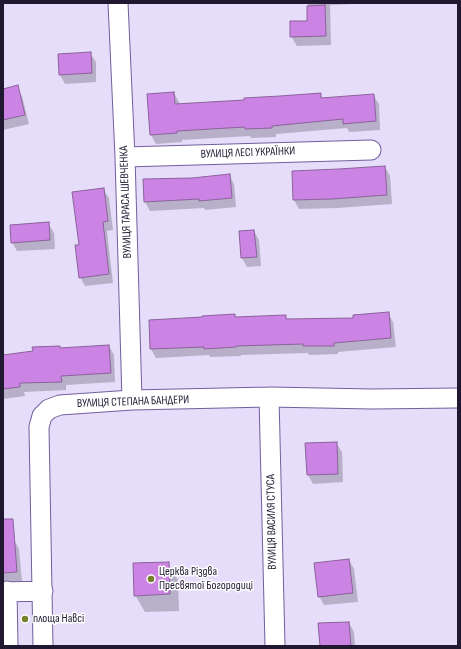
<!DOCTYPE html>
<meta charset="utf-8">
<style>
body{margin:0}
#map{position:relative;width:461px;height:649px;overflow:hidden;background:#e5ddfa;font-family:"Sofia Sans Condensed",sans-serif}
canvas{display:block}
.frame{position:absolute;inset:0;border:4px solid #201831;pointer-events:none}
</style>
<div id="map">
<canvas width="461" height="649"></canvas>
<div class="frame"></div>
</div>
<script>
const context = document.querySelector('canvas').getContext('2d');
context.lineJoin = 'round';
function fillPath(path, color) { context.fillStyle = color; context.fill(path, 'evenodd'); }
const toPath = rows => new Path2D(rows.map(r => 'M' + r).join(''));
function stroke(path, color, width, dash) { context.strokeStyle = color; context.lineWidth = width; context.lineCap = dash ? 'butt' : 'round'; context.setLineDash(dash || []); context.stroke(path); }
function label(font, color, halo, rows, align = 'center') {
  context.font = font + ' "Sofia Sans Condensed",sans-serif'; context.lineWidth = 3; context.setLineDash([]); context.textBaseline = 'middle'; context.strokeStyle = halo; context.fillStyle = color; for (const [text, x, y, turn = 0] of rows) {
    context.save(); context.translate(x, y); context.rotate((+turn || 0) * Math.PI / 180); context.textAlign = isNaN(turn) ? turn : align; if (halo) context.strokeText(text, 0, 0); context.fillText(text, 0, 0); context.restore();
  }
}
fillPath(toPath([
 [308,3,374,3,330,5,331,45,297,46,291,36,308,22],
 [90,53,96,62,96,82,65,84,60,75],
 [17,87,22,96,29,124,3,130,3,90],
 [174,93,179,102,179,105,245,101,320,94,323,99,373,95,379,104,380,130,349,132,347,128,276,134,276,137,251,138,250,136,182,140,182,142,156,144,151,135],
 [385,167,390,176,392,204,337,208,299,209,294,200],
 [229,175,234,184,236,207,205,210,204,208,150,211,145,202,192,179],
 [103,189,109,198,113,230,107,231,113,283,85,286,80,277,80,245],
 [48,223,54,233,55,249,17,251,12,242],
 [254,231,259,240,261,266,247,267,242,258,240,232],
 [388,313,393,322,396,347,338,352,338,354,309,355,308,353,241,355,241,356,210,357,209,355,156,358,151,349,234,315,235,318,285,316,288,320,354,319],
 [109,346,114,355,115,382,66,385,66,390,24,392,25,396,3,399,3,356,60,349],
 [336,443,342,452,343,482,313,484,308,475],
 [14,540,19,549,22,581,3,583,3,541],
 [349,560,354,569,358,602,324,605,319,596],
 [168,563,178,580,179,611,145,612,135,595],
 [349,623,354,632,355,646,321,646]
]), '#0003');
const building = toPath([
 [325,5,326,36,290,37,290,21,307,21,307,6,325,5],
 [91,52,92,73,59,75,58,54,91,52],
 [18,85,25,115,3,120,3,89,18,85],
 [174,92,175,104,244,100,244,98,280,96,321,93,321,98,374,94,376,121,343,124,343,119,272,126,272,128,245,129,245,127,177,131,177,133,150,135,147,94,174,92],
 [385,166,387,195,332,199,293,200,292,171,339,169,385,166],
 [230,174,232,198,199,201,199,199,144,202,143,179,192,178,230,174],
 [104,188,108,221,103,222,109,274,79,278,75,245,79,245,72,192,104,188],
 [49,222,50,240,11,243,10,225,49,222],
 [254,230,257,257,241,258,239,231,254,230],
 [389,312,391,338,334,343,334,346,303,346,303,344,236,346,236,347,204,349,204,347,150,349,149,320,202,317,202,316,235,314,235,317,286,315,286,319,353,318,353,315,389,312],
 [109,345,111,373,61,376,62,382,20,383,20,387,3,389,3,355,33,351,32,347,60,346,60,348,109,345],
 [337,442,338,474,307,475,305,443,337,442],
 [3,519,13,519,17,572,3,573,3,519],
 [349,559,353,593,318,597,314,563,349,559],
 [169,562,170,594,134,596,133,563,169,562],
 [349,622,351,646,320,646,318,623,349,622]
]);
fillPath(building, '#cc84e4');
stroke(building, '#8b619a', 1);
const street = toPath([
 [118,3,125,157,132,400],
 [125,157,371,150],
 [269,397,275,646],
 [7,591,8,646],
 [3,592,43,591],
 [43,646,39,427,42,416,49,409,60,405,132,400,269,397,372,399,458,398]
]);
stroke(street, '#725f9d', 21);
stroke(street, '#fff', 19);
for (const [x, y, r, color] of [
 [151,579,4,"#74812e"],
 [25,619,4,"#74812e"]
]) { const dot = new Path2D(); dot.arc(x, y, r, 0, 2 * Math.PI); context.fillStyle = color; context.fill(dot); stroke(dot, '#fff', 1.5); }
label('12px', '#201831', '#fff', [
 ["ВУЛИЦЯ ЛЕСІ УКРАЇНКИ",248,153,-2],
 ["ВУЛИЦЯ ТАРАСА ШЕВЧЕНКА",126,202,-92],
 ["ВУЛИЦЯ СТЕПАНА БАНДЕРИ",133,402,-2],
 ["ВУЛИЦЯ ВАСИЛЯ СТУСА",272,522,-91]
]);
label('12px', '#201831', '#fff', [
 ["Церква Різдва",159,572],
 ["Пресвятої Богородиці",159,586],
 ["площа Навсі",33,619]
], 'left');
</script>
